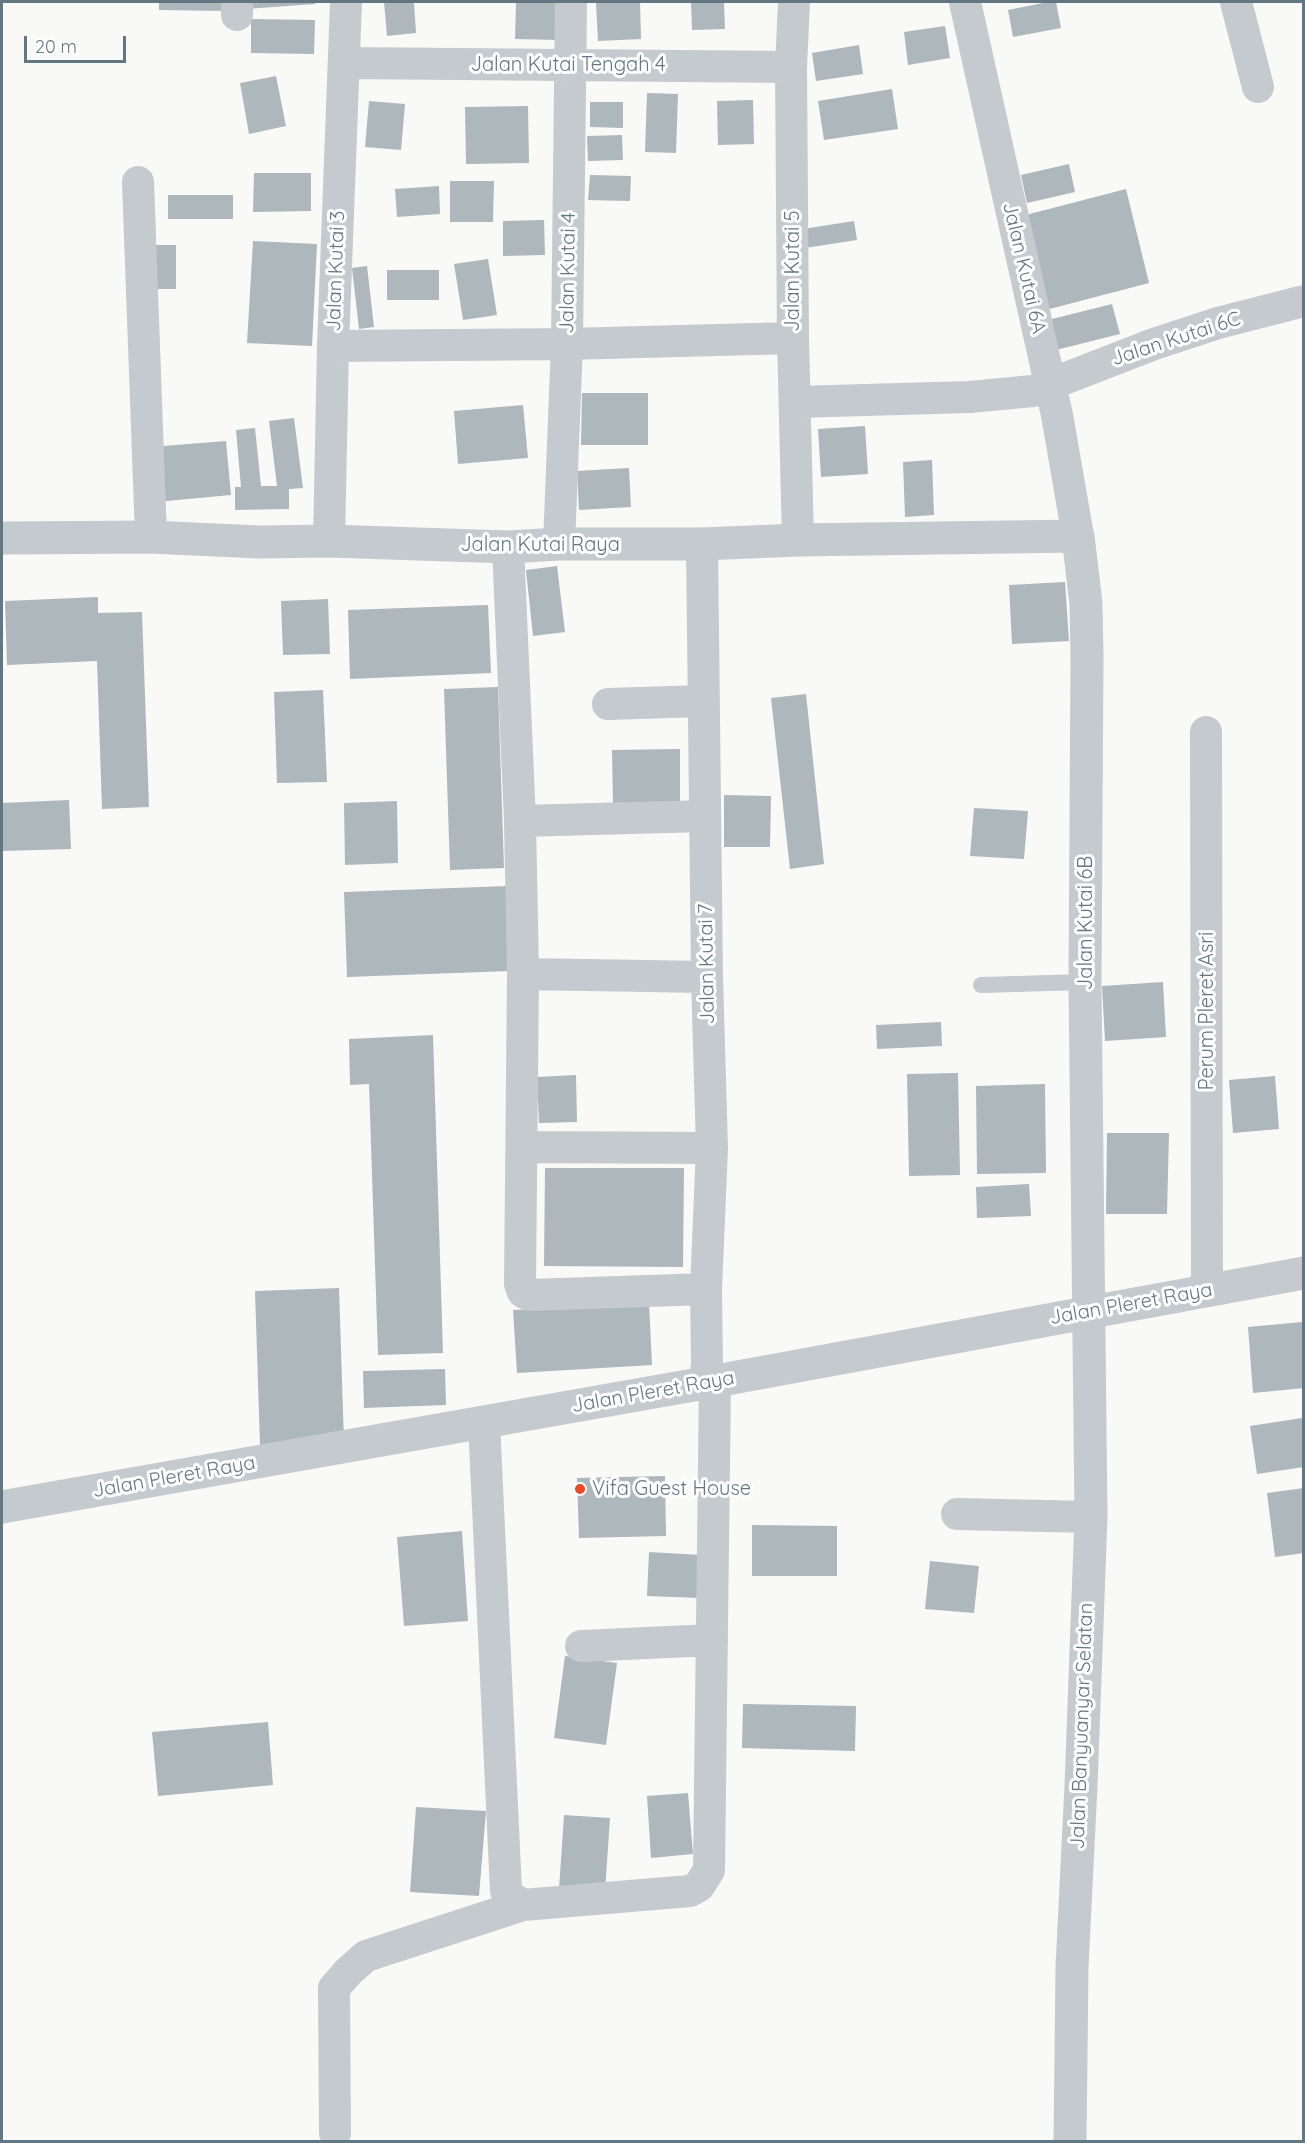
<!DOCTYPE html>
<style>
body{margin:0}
#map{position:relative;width:1305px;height:2143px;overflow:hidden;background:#f9f9f7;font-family:Quicksand,sans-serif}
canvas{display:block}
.frame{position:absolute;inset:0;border:3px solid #637783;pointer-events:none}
.scale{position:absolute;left:24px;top:36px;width:102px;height:27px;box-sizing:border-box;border:3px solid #637783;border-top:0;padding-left:8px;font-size:18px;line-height:21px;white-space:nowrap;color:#637783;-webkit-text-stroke:4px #fff;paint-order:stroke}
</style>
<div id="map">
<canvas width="1305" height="2143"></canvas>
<div class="frame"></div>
<div class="scale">20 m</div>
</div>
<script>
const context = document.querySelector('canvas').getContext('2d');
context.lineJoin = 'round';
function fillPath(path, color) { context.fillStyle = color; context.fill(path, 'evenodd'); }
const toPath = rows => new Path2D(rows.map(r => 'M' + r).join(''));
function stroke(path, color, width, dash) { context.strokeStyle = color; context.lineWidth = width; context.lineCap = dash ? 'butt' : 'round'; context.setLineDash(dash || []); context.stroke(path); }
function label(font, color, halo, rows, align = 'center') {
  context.font = font + ' Quicksand,sans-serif'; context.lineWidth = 6; context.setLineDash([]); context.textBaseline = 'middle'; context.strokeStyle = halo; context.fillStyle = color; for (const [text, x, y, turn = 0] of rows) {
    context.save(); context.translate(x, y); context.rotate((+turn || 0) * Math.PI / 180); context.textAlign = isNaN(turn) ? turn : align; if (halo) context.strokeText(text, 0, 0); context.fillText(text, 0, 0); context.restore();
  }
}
fillPath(toPath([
 [159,2,226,2,226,11,159,10],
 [246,2,315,2,315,4,246,9],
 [384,2,414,2,416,33,387,36],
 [516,2,558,2,556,40,515,39],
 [596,2,640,2,641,39,598,41],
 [691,2,724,2,725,29,692,30],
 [1048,2,1056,2,1061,28,1013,37,1008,10],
 [251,19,315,20,314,54,251,53],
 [945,26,950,58,908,65,904,32],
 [859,45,863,74,816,81,812,53],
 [276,76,286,126,249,134,240,83],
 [892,89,898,129,824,140,818,101],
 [647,93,678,94,676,153,645,152],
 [753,100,754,144,718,145,717,101],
 [369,101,405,104,401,150,365,147],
 [590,102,623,102,623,128,590,127],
 [528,106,529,163,466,164,465,107],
 [622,135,623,160,588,161,587,136],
 [1069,164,1075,192,1027,203,1021,175],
 [254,173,311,173,311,211,253,212],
 [590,175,631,176,630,201,588,200],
 [450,181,494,181,493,222,450,222],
 [439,186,440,214,397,217,395,189],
 [1126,189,1149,283,1042,311,1018,217],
 [168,195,233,195,233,219,168,219],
 [544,220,545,255,503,256,503,221],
 [854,221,857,240,805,248,803,229],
 [253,241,317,244,312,346,247,343],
 [153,245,176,245,176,289,152,289],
 [488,259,497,315,463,320,454,264],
 [367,266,374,327,359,329,352,268],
 [387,270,439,270,439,300,387,300],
 [1112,304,1120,334,1052,351,1044,321],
 [582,393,648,393,648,445,581,445],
 [523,405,528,458,458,464,454,411],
 [294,418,303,488,289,489,289,509,235,510,235,487,241,487,236,430,255,428,261,486,277,486,269,421],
 [865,426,868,474,821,477,818,429],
 [226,441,231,495,156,502,151,447],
 [932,460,934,515,905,517,903,462],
 [629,468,631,507,579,510,577,471],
 [557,566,565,632,533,636,526,570],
 [1065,582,1069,641,1012,644,1009,585],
 [98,597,98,613,142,612,149,807,102,809,97,661,7,665,5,601],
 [328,599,330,654,283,655,281,601],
 [488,605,491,673,350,679,348,610],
 [498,687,504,868,450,870,444,689],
 [323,690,327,782,277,783,274,692],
 [806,694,824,864,790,869,771,698],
 [680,749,680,804,613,805,612,750],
 [724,795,771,796,770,847,724,847],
 [69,800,71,849,2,851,2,803],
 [397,801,398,863,345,865,344,803],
 [974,808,1028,811,1024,859,970,856],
 [508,886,510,971,347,977,344,892],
 [1163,982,1166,1037,1105,1041,1102,986],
 [941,1022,942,1046,877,1049,876,1025],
 [433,1035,443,1353,378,1355,369,1084,350,1085,349,1039],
 [958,1073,960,1175,909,1176,907,1074],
 [576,1075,577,1122,539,1123,537,1077],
 [1275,1076,1279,1129,1233,1133,1229,1080],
 [1045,1084,1046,1173,977,1174,976,1086],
 [1107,1133,1169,1133,1167,1214,1106,1214],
 [545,1168,684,1168,683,1267,544,1266],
 [1029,1184,1031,1216,977,1218,976,1187],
 [339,1288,344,1442,260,1445,255,1291],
 [649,1302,652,1365,517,1373,513,1310],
 [1302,1322,1304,1388,1253,1393,1248,1327],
 [445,1369,446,1405,364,1408,363,1371],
 [1302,1418,1304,1467,1257,1474,1250,1426],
 [665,1476,666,1536,579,1538,577,1478],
 [1304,1488,1304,1553,1275,1557,1267,1493],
 [752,1525,837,1526,837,1576,752,1576],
 [462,1531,468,1621,404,1626,397,1537],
 [649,1552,701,1555,699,1598,647,1596],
 [930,1561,979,1566,974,1613,925,1609],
 [565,1656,617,1663,606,1745,554,1738],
 [743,1704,856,1706,855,1751,742,1748],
 [268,1722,273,1785,158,1796,152,1732],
 [688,1793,693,1854,651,1858,647,1796],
 [416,1807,486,1811,479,1896,410,1892],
 [564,1815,610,1818,605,1892,559,1889]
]), '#adb7bc');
stroke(toPath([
 [981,985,1085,982]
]), '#c4cacd', 16);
stroke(toPath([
 [237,2,237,15],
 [794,2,791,67,793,338,798,540],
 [965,2,1057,415,1078,536],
 [1236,2,1258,87],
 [345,63,791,67],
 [138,182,151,537],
 [333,346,567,344,793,338],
 [795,402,970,397,1033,391,1154,344,1218,323,1304,301],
 [329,541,333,346,346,2],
 [559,544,567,344,571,2],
 [702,544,707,977,712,1148,706,1289,707,1363,705,1383],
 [508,547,520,821,523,974,520,1284,523,1292,530,1295,706,1289],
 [608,704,703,701],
 [1206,732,1207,1290],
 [520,821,705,816],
 [523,974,707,977],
 [522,1147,712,1148],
 [484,1422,506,1891,510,1897,523,1905,690,1891,699,1886,709,1870,715,1381],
 [957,1514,1091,1517],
 [581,1646,712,1640],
 [335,2133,334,1988,349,1971,366,1956,523,1905]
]), '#c4cacd', 32);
stroke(toPath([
 [2,538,151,537,259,542,329,541,508,547,559,544,702,544,798,540,1078,536,1086,604,1087,658,1085,982,1091,1517,1081,1786,1072,1967,1070,2142],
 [2,1507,705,1383,1304,1273]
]), '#c4cacd', 33);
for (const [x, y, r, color] of [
 [580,1489,6,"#ec4924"]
]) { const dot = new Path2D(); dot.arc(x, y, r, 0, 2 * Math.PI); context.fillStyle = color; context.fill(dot); stroke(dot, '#fff', 2); }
label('20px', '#637783', '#fff', [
 ["Jalan Kutai Tengah 4",568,65],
 ["Jalan Kutai 6A",1024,268,77],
 ["Jalan Kutai 3",336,271,-88],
 ["Jalan Kutai 5",793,271,-90],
 ["Jalan Kutai 4",568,273,-89],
 ["Jalan Kutai 6C",1176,339,-18],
 ["Jalan Kutai Raya",540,545],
 ["Jalan Kutai 6B",1086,923,-90],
 ["Jalan Kutai 7",707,964,-91],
 ["Perum Pleret Asri",1207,1011,-90],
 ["Jalan Pleret Raya",1131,1304,-10],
 ["Jalan Pleret Raya",653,1392,-10],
 ["Jalan Pleret Raya",174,1477,-10],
 ["Jalan Banyuanyar Selatan",1082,1726,-88]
]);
label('20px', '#637783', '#fff', [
 ["Vifa Guest House",592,1489]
], 'left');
</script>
